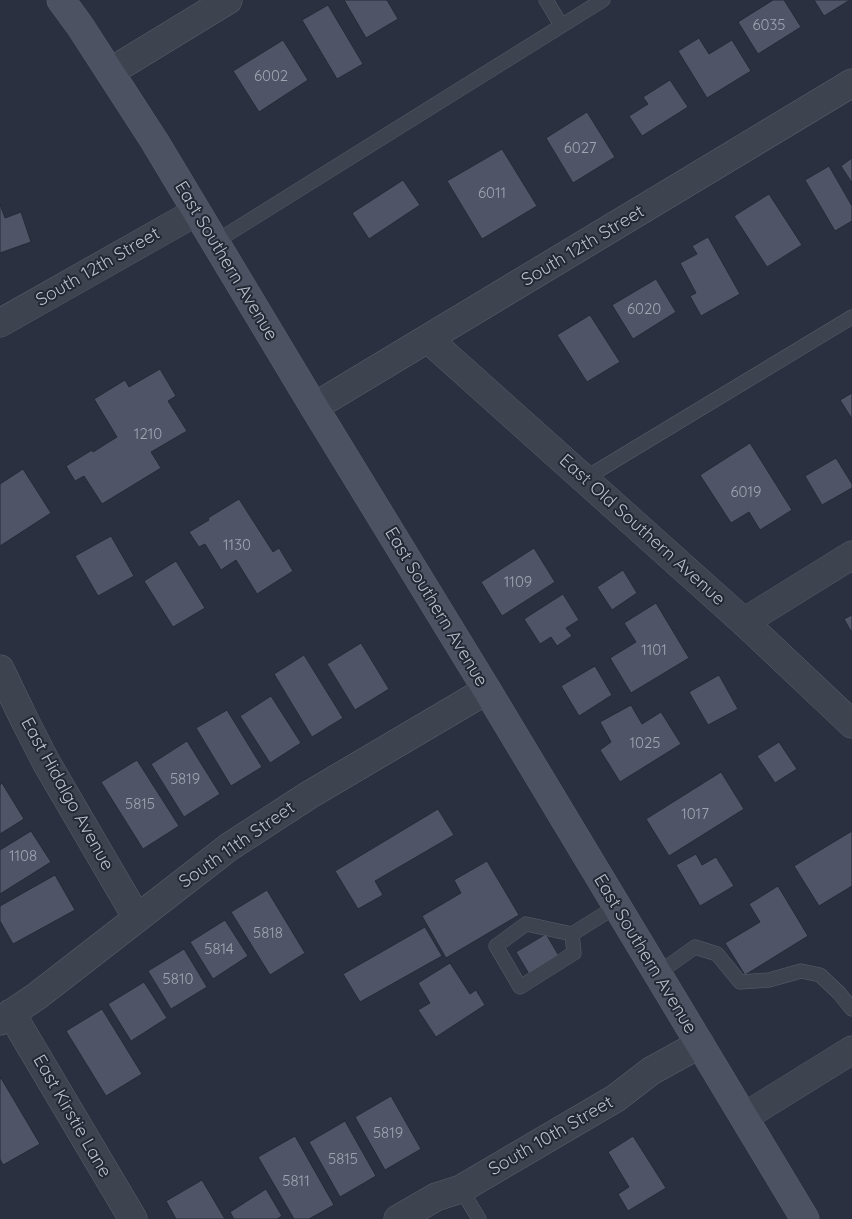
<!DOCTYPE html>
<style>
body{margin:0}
canvas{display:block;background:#2a3040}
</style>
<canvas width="852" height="1219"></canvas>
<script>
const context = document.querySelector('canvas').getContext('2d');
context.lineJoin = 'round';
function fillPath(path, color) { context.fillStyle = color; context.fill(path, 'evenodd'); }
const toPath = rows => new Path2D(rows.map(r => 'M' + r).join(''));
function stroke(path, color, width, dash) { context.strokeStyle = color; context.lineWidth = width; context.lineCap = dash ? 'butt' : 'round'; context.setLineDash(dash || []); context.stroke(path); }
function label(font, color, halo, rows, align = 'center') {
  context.font = font + ' Quicksand,sans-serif'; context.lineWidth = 4; context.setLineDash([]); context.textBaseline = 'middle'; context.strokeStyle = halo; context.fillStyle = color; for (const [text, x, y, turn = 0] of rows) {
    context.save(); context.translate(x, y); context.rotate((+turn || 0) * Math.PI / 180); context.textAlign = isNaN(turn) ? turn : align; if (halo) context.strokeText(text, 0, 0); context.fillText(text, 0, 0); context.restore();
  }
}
const building = toPath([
 [344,0,387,0,398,19,366,38,344,0],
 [773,0,784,0,801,27,758,54,738,22,773,0],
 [814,0,850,0,824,16,814,0],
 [328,5,363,64,337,79,302,20,328,5],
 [699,38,709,54,732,40,751,71,707,98,678,51,699,38],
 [283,40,308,80,259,112,233,71,283,40],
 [670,80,688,107,642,136,629,116,648,104,643,97,670,80],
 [587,112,615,157,573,183,546,138,587,112],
 [502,149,537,206,482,239,447,181,502,149],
 [852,158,852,183,841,166,852,158],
 [829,166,852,206,852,221,835,231,805,180,829,166],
 [403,180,420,205,369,239,352,213,403,180],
 [769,194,802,245,767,267,734,216,769,194],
 [0,204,5,218,21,212,31,242,0,253,0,204],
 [708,237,740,294,701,316,690,296,696,293,680,263,697,254,692,246,708,237],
 [656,279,676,312,633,339,612,305,656,279],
 [590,315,620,362,587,382,557,335,590,315],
 [160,369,176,396,168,401,187,431,151,452,161,468,102,504,84,476,75,481,66,466,92,450,93,452,117,437,94,399,125,380,129,387,160,369],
 [852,393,852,419,840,400,852,393],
 [750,443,792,510,760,530,749,512,731,523,700,475,750,443],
 [836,458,852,484,852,488,822,505,805,476,836,458],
 [23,469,51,513,0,546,0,484,23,469],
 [239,499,273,552,279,548,293,571,257,594,236,560,221,570,205,544,199,547,189,532,209,520,208,518,239,499],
 [111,536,134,576,98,596,75,556,111,536],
 [534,548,555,582,502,616,481,582,534,548],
 [176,561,205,608,173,627,144,581,176,561],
 [623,570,637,593,612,610,597,587,623,570],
 [563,594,579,620,566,628,572,636,557,646,551,637,540,644,524,619,563,594],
 [656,603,689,658,631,693,610,658,636,642,624,623,656,603],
 [852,615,852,633,844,619,852,615],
 [361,643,389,689,355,710,327,664,361,643],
 [304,655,343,718,312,737,274,674,304,655],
 [595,666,612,695,579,716,561,686,595,666],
 [719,675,738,709,708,725,689,692,719,675],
 [271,696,301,743,270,763,240,716,271,696],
 [631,705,642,724,661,712,681,744,620,782,600,750,611,742,600,722,631,705],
 [227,710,262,767,231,786,196,728,227,710],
 [187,741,220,794,184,817,151,764,187,741],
 [779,742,797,769,775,783,757,756,779,742],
 [137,760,179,826,143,849,101,782,137,760],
 [721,772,744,809,669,856,646,819,721,772],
 [2,783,24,819,0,834,0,785,2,783],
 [438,809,454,835,375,881,383,895,358,909,335,871,438,809],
 [31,831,51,862,0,894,0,850,31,831],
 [852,831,852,886,819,906,794,866,852,831],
 [696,854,702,865,716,857,734,886,700,906,676,865,696,854],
 [487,861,519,915,446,958,422,916,461,893,454,880,487,861],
 [55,875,75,910,13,944,0,921,0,906,55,875],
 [778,886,808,936,745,975,725,943,760,922,749,904,778,886],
 [267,890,305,953,270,975,231,912,267,890],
 [225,920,248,956,213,979,190,942,225,920],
 [425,927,442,956,360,1002,343,974,425,927],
 [546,934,559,956,529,974,516,952,546,934],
 [184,949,207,987,171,1009,148,971,184,949],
 [450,963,470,994,476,990,485,1005,436,1037,418,1010,430,1003,418,983,450,963],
 [144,982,167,1018,131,1041,108,1004,144,982],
 [102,1009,142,1074,106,1096,66,1031,102,1009],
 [1,1078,40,1144,3,1165,0,1159,0,1079,1,1078],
 [391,1096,421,1149,385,1170,355,1117,391,1096],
 [345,1121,376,1176,340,1197,309,1142,345,1121],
 [295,1136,334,1205,309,1219,294,1219,258,1157,295,1136],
 [633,1136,666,1188,628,1211,618,1194,629,1187,608,1152,633,1136],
 [202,1180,225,1219,176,1219,166,1201,202,1180],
 [266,1189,282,1216,277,1219,234,1219,230,1212,266,1189]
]);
fillPath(building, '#4f5566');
stroke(building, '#252a37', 1);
const service = toPath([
 [546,0,561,25],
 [215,242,603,0],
 [584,479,852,317],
 [572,934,574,953,520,987,496,946,526,924,572,934,617,906],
 [657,974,695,947,717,954,740,982,769,980,801,971,820,975,839,993,852,1009],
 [461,1189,479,1219]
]);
const minor = toPath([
 [110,72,228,0],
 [0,323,196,212],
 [428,339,744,622,852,724],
 [314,407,852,83],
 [744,622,852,555],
 [0,669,25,721,46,762,137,918],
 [11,1013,133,1219],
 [0,1021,37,996,229,847,309,795,487,690],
 [744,1117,852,1050],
 [398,1219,436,1197,461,1189,616,1098,651,1071,700,1044]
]);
const secondary = toPath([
 [61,0,80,26,155,142,314,407,487,690,805,1219]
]);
stroke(service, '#595e6a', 15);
stroke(minor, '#595e6a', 29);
stroke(secondary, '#595e6a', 29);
stroke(service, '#3e4350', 14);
stroke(minor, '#3e4350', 28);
stroke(secondary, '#4d5262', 28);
label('15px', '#a0a4b1', null, [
 ["6035",769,25],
 ["6002",271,76],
 ["6027",580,148],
 ["6011",492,193],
 ["6020",644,309],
 ["1210",148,434],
 ["6019",746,492],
 ["1130",237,545],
 ["1109",518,582],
 ["1101",654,650],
 ["1025",645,743],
 ["5819",185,779],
 ["5815",140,804],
 ["1017",695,814],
 ["1108",23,856],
 ["5818",268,933],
 ["5814",219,949],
 ["5810",178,979],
 ["5819",388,1133],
 ["5815",343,1159],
 ["5811",296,1181]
]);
label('18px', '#bbbfca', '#232835', [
 ["South 12th Street",583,246,-31],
 ["East Southern Avenue",226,261,59],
 ["South 12th Street",98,267,-30],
 ["East Old Southern Avenue",642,530,42],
 ["East Southern Avenue",436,607,59],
 ["East Hidalgo Avenue",67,794,61],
 ["South 11th Street",237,845,-35],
 ["East Southern Avenue",645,954,59],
 ["East Kirstie Lane",72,1116,60],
 ["South 10th Street",551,1136,-30]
]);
</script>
